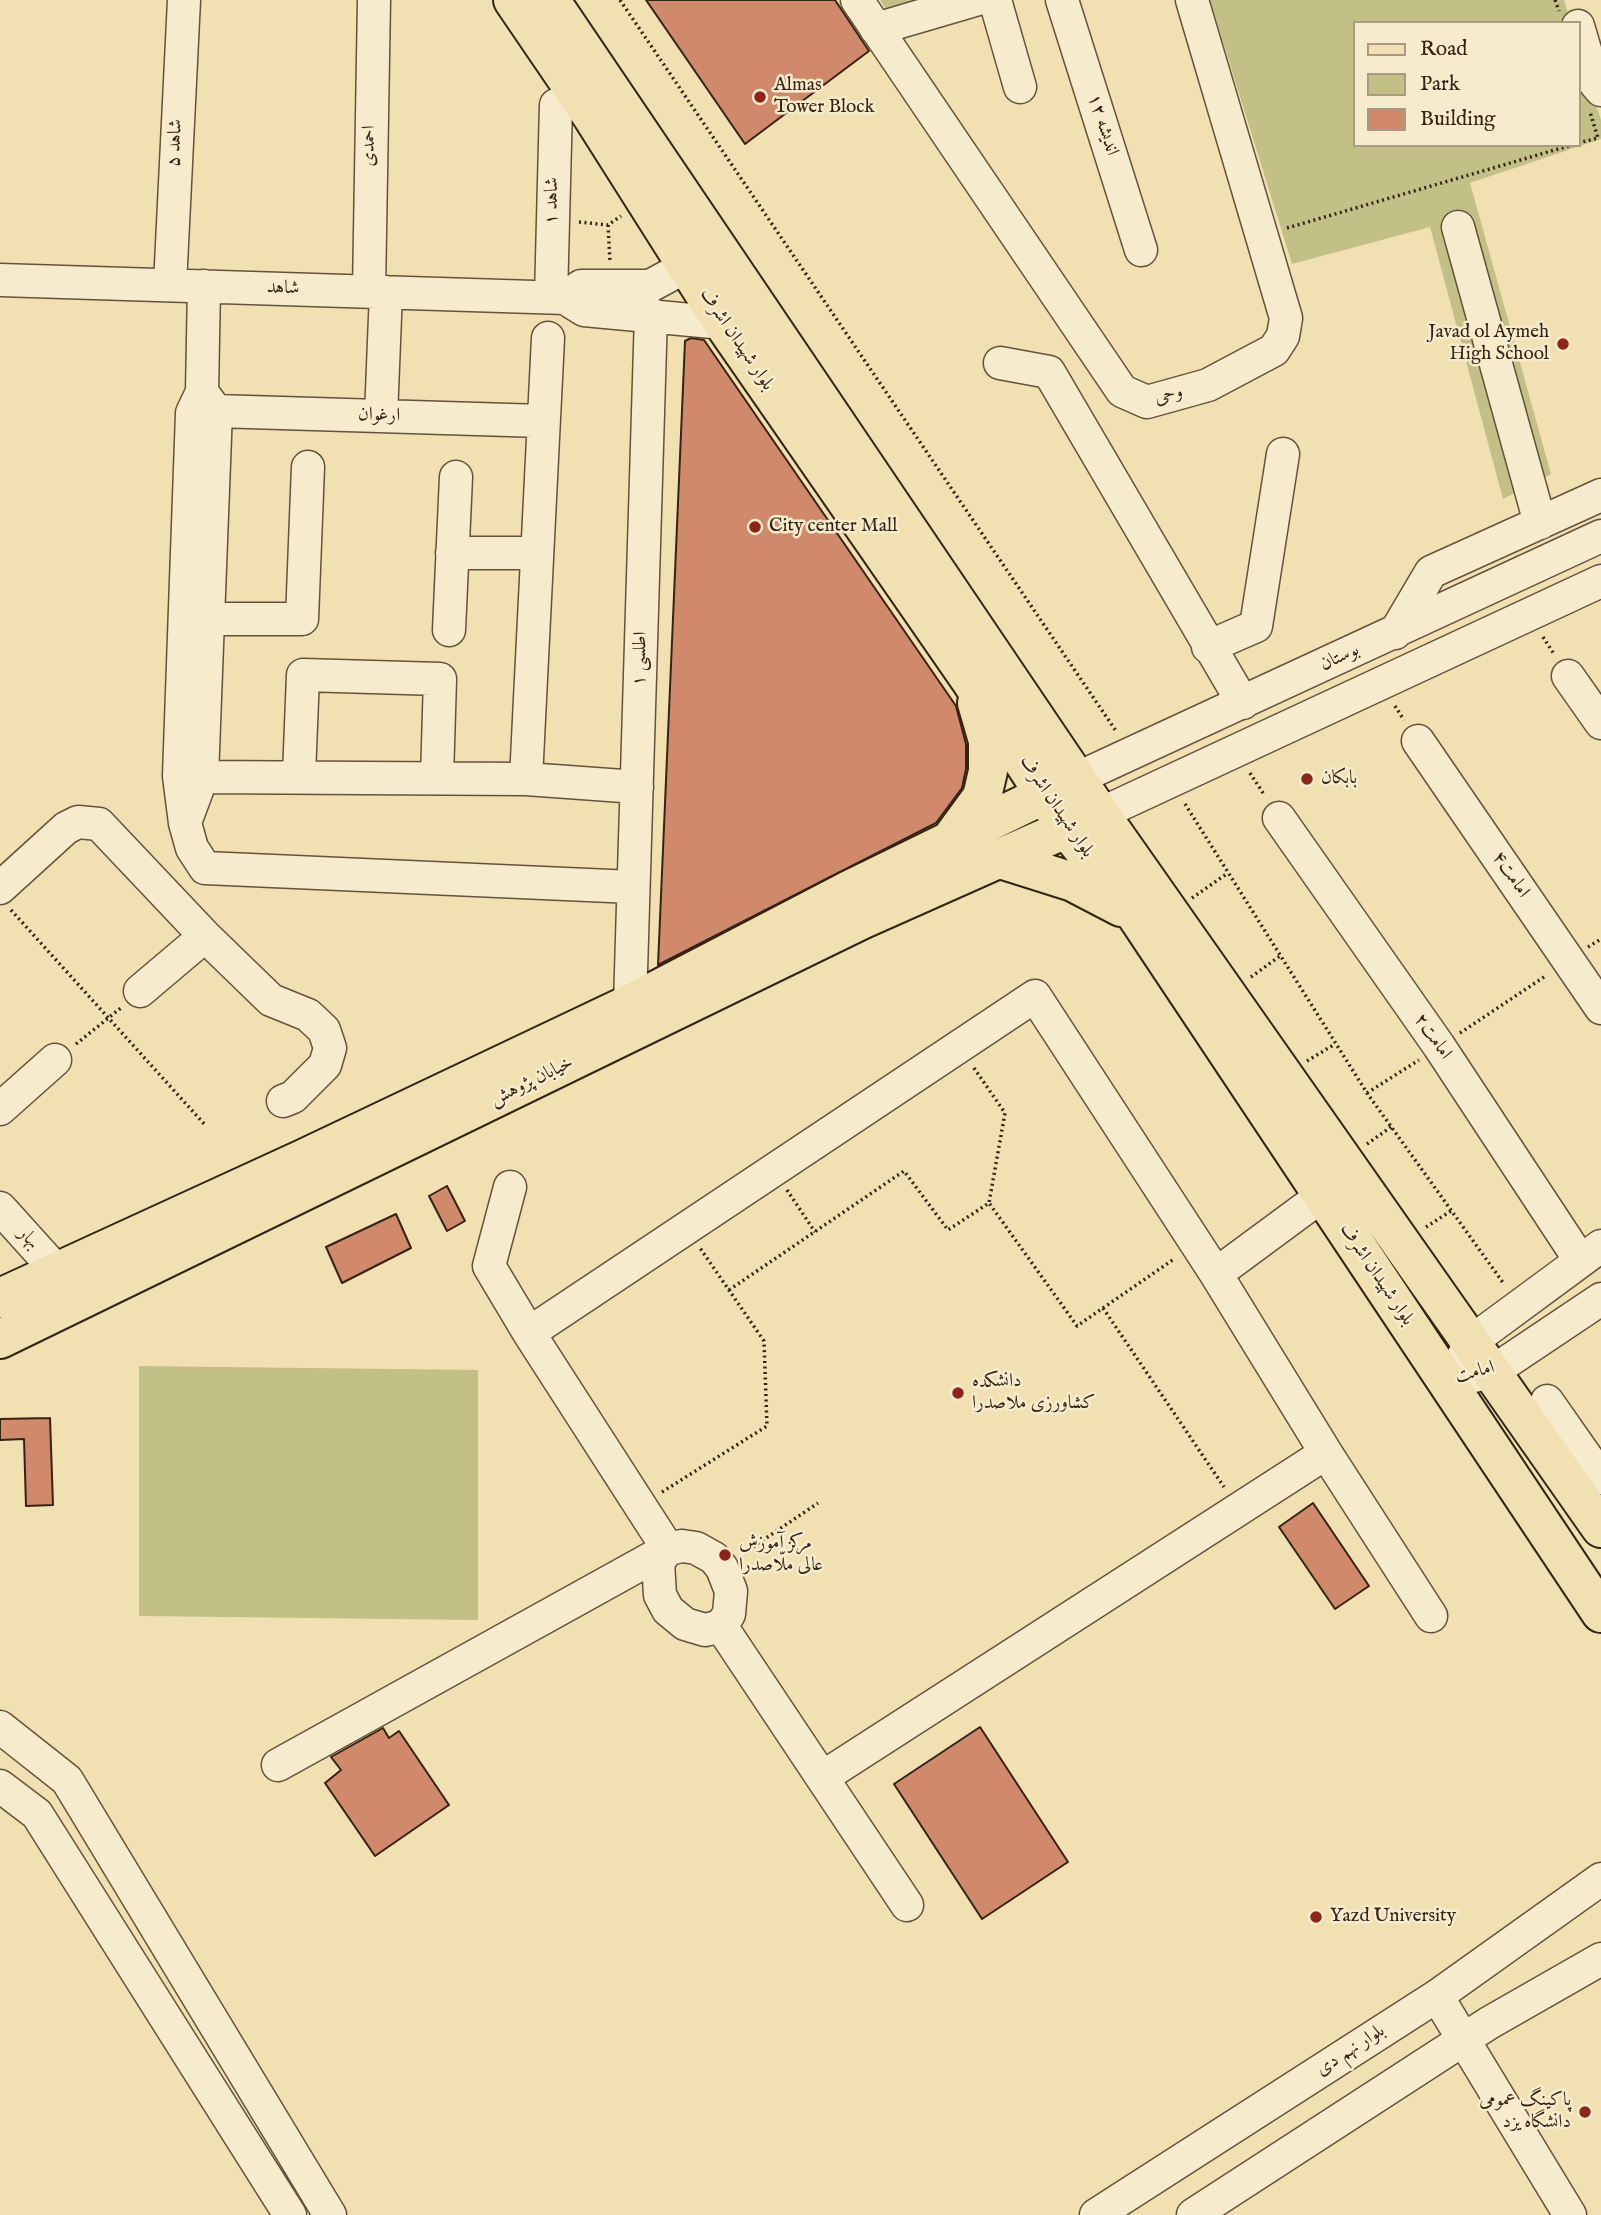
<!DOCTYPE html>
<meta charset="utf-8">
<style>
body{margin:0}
#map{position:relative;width:1601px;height:2215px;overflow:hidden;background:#f1e0b1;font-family:"IM FELL English",serif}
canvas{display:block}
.legend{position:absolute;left:1353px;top:21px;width:228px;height:126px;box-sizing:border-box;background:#f6ebcc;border:2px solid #a99b83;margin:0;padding:9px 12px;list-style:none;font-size:21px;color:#352315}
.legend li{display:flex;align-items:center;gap:14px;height:35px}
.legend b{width:35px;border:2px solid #a99b83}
</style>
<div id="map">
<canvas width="1601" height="2215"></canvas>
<ul class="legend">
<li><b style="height:9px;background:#f1e0b1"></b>Road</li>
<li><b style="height:19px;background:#c2c086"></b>Park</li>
<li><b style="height:19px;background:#d1896b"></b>Building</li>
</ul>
</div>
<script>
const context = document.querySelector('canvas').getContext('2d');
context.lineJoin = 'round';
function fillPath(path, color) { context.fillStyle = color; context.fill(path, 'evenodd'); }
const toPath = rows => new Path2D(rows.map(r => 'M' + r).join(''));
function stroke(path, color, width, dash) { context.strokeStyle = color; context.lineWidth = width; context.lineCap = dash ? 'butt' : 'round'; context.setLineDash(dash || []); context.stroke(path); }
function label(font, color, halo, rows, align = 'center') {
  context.font = font + ' "IM FELL English",Amiri,serif'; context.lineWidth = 5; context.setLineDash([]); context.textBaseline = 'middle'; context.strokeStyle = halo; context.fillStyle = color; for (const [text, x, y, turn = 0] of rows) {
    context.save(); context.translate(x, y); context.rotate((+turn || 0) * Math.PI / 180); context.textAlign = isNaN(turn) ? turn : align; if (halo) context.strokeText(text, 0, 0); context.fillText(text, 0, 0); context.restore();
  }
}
fillPath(toPath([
 [880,0,927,0,888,12],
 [1210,0,1564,0,1571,23,1354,23,1354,145,1578,145,1578,46,1601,120,1601,139,1470,183,1551,474,1503,499,1430,227,1292,264],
 [139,1366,478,1370,478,1620,139,1616]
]), '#c2c086');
const building = toPath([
 [646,0,835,0,869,51,745,144,646,0],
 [691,338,704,340,956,706,966,744,966,769,962,788,936,823,658,965,685,341,691,338],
 [447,1186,465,1221,447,1231,429,1196,447,1186],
 [396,1214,411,1248,342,1283,326,1247,396,1214],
 [50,1418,53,1505,26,1506,24,1439,0,1440,0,1419,50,1418],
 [1313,1503,1369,1586,1335,1609,1279,1527,1313,1503],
 [980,1727,1068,1862,982,1919,894,1784,980,1727],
 [383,1728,389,1738,399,1731,449,1805,375,1856,325,1783,341,1770,331,1757,383,1728]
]);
fillPath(building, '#d1896b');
stroke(building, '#352315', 2);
const minor = toPath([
 [857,0,1122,391,1147,402,1208,385,1274,350,1283,336,1286,318,1192,0],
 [995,0,1020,87],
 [1062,0,1141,250],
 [1578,26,1595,83,1601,90],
 [876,29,975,0],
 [1458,227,1540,523],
 [0,280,565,298,584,310,723,323],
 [170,285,184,0],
 [204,286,202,392,192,413,179,776,185,823,192,848,205,868,633,887],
 [369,291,374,0],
 [551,297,556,105],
 [565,298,581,286,650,286,674,273,683,259],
 [1000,363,1049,372,1243,703],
 [216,411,542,421],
 [381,416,386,292],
 [452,553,536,553],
 [208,619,302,619,308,467],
 [449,630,456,477],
 [1395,633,1431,572,1601,495],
 [1208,647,1256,626,1283,454],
 [1568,676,1601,723],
 [1418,741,1601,1008],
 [299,775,303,675,440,679,437,778],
 [202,777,526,779,637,787],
 [1078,778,1601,536],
 [526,779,548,338],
 [1100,814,1601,581],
 [1279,818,1439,1046,1580,1260],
 [186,820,202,777,208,619,216,411,202,392],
 [0,888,66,828,78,822,99,824,205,936,271,1000,308,1015,324,1030,330,1048,325,1065,293,1097,283,1101],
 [140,991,205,936],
 [630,1004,651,314],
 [0,1109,55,1060],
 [510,1187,489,1266,529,1333],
 [0,1208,56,1270],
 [1470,1377,1492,1372,1601,1299],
 [1448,1383,1472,1341,1601,1246],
 [1547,1401,1601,1478],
 [1326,1453,1431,1616],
 [682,1546,696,1548,714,1558,722,1568,731,1591,729,1614,721,1626,705,1630,685,1624,668,1610,660,1595,658,1562,668,1549,682,1546],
 [721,1626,907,1905],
 [0,1727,67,1780,330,2215],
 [278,1765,668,1549,529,1333,1035,996,1216,1274,1323,1195],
 [823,1777,1326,1453,1216,1274],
 [0,1786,37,1814,290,2215],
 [1437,1996,1570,2215],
 [1096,2215,1437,1996,1601,1879],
 [1193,2215,1489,2023,1601,1959]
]);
const major = toPath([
 [513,0,592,116,723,323,971,681,1067,829,1136,915,1601,1613],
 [550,0,1100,814,1601,1528],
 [952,838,982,797,988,771,988,741,977,703],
 [997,858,1073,882,1121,907],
 [0,1298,303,1159,630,1004,849,890,1070,782],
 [0,1339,861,920,1088,819]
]);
stroke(minor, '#64523c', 35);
stroke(major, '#352315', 42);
stroke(toPath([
 [620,0,1116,731],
 [1555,0,1559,11],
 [1578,143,1598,138,1590,112],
 [579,222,608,225,621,216],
 [608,225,610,262],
 [1287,228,1572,145],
 [1543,637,1554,654],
 [1395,706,1404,720],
 [1250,773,1265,796],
 [1185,804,1367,1093,1504,1284],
 [1192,898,1228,873],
 [11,910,206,1126],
 [1588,947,1601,939],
 [1251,977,1280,956],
 [1460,1033,1547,975],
 [76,1044,122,1007],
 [1307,1061,1335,1044],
 [974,1068,1005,1113,989,1203],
 [1367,1093,1419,1060],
 [1367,1144,1391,1127],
 [787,1190,815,1232],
 [1426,1227,1451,1211],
 [729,1290,904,1171,948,1230,989,1203,1077,1326,1174,1259],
 [1103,1308,1224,1487],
 [662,1492,767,1426,764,1341,700,1248],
 [744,1553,818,1503]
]), '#352315', 3.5, [2, 3.5]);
stroke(minor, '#f6ebcc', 32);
stroke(major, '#f1e0b1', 38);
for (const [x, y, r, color] of [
 [760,97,7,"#8f2418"],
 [1563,344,7,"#8f2418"],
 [755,527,7,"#8f2418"],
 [1307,779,7,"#8f2418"],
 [958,1393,7,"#8f2418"],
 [725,1555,7,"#8f2418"],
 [1316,1917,7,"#8f2418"],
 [1585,2112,7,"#8f2418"]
]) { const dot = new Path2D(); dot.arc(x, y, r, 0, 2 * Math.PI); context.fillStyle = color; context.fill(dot); stroke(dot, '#f6ebcc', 2.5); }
label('19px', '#352315', '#f6ebcc', [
 ["Almas",774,86],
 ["Tower Block",774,108],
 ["Javad ol Aymeh",1549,333,"right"],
 ["High School",1549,355,"right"],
 ["City center Mall",769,527],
 ["بابکان",1321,779],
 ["دانشکده",972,1382],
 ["کشاورزی ملاصدرا",972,1404],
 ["مرکز آموزش",739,1544],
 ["عالی ملّاصدرا",739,1566],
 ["Yazd University",1330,1917],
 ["پاکینگ عمومی",1571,2101,"right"],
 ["دانشگاه یزد",1571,2123,"right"]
], 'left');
label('19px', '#352315', '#f6ebcc', [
 ["اندیشه ۱۲",1102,125,72],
 ["شاهد ۵",176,143,-87],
 ["احمدی",370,146,-89],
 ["شاهد ۱",553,201,-89],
 ["شاهد",283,289,2],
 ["بلوار شهیدان اشرف",736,340,56],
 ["وحی",1169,396,-15],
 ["ارغوان",379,416,2],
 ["بوستان",1340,658,-25],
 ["اطلسی ۱",641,659,-88],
 ["بلوار شهیدان اشرف",1056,807,56],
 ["امامت۴",1510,875,56],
 ["امامت۲",1432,1037,55],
 ["خیابان پژوهش",532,1082,-26],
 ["بهار",28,1239,48],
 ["بلوار شهیدان اشرف",1376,1275,56],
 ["امامت",1475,1373,-15],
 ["بلوار نهم دی",1351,2051,-33]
]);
</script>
